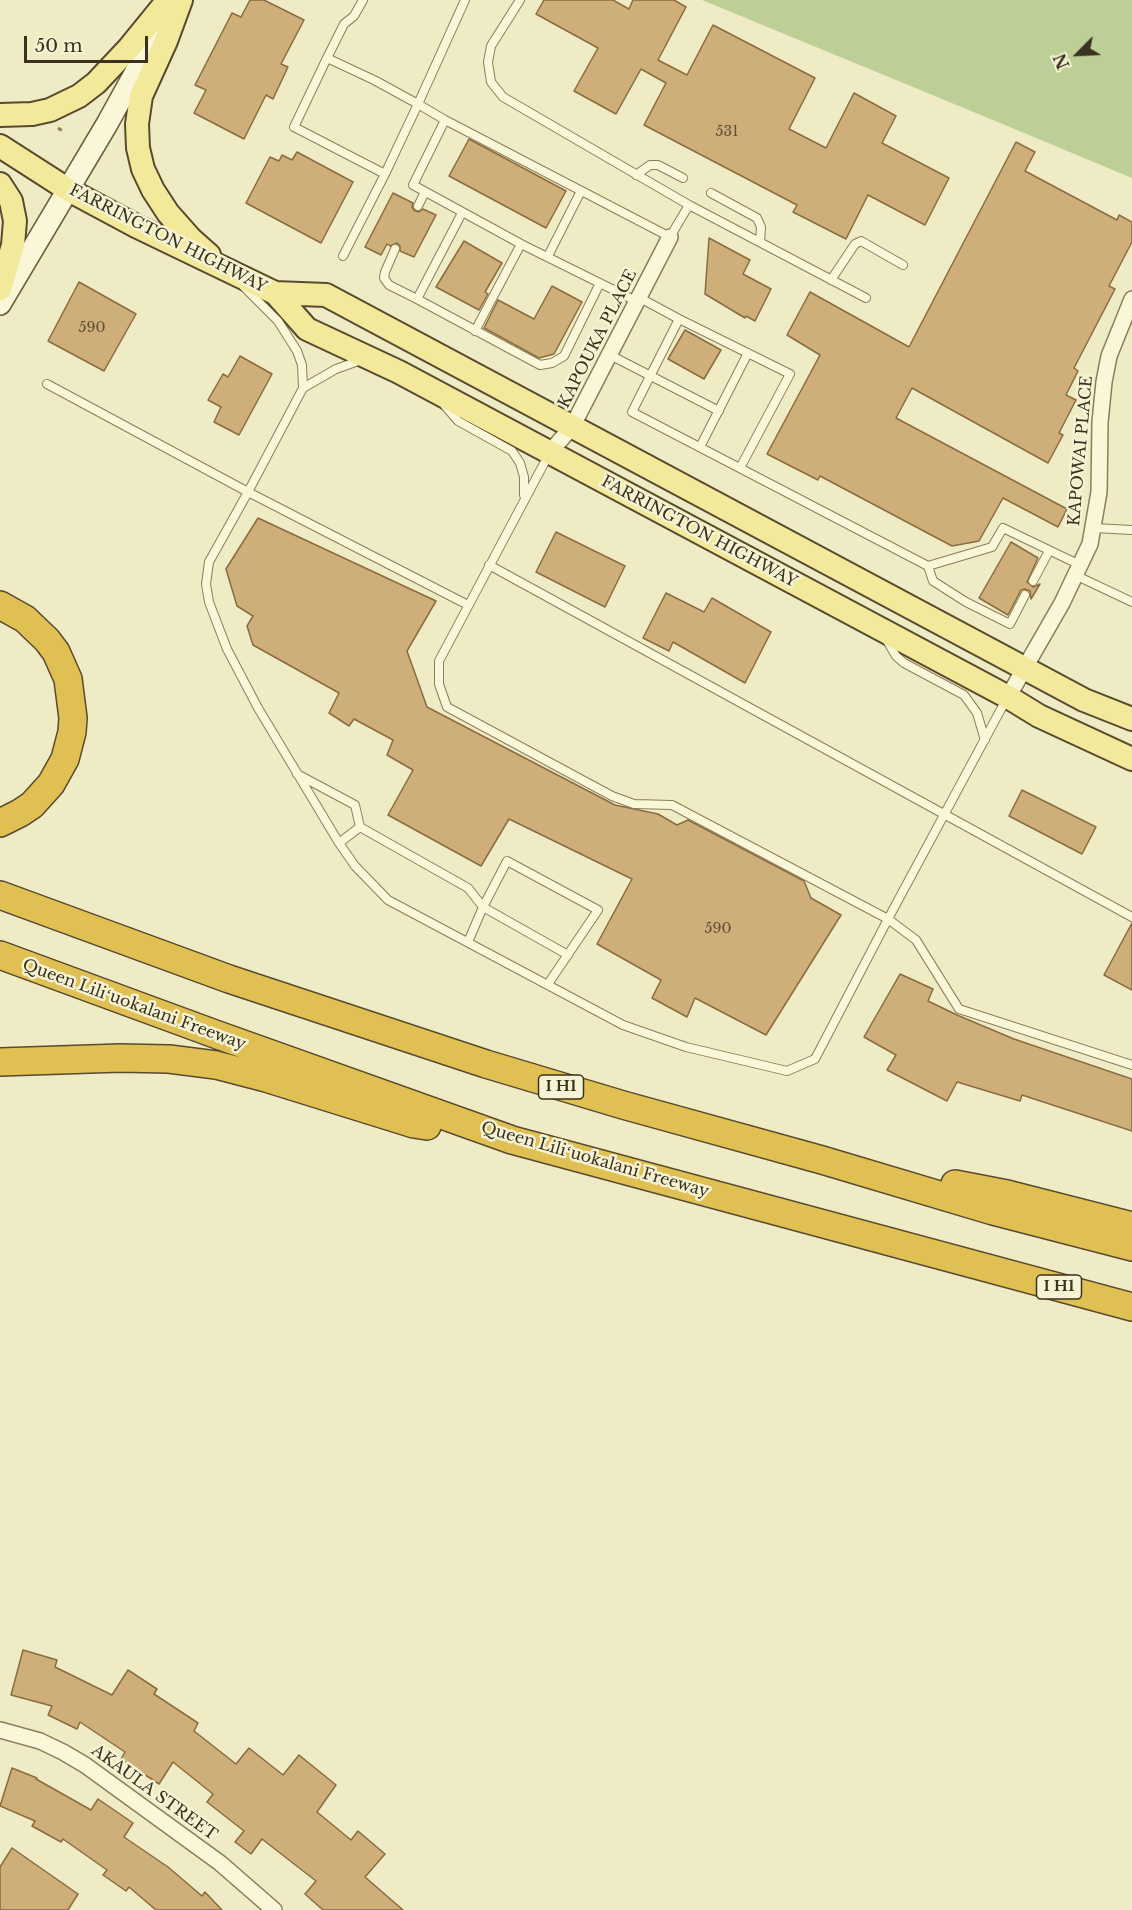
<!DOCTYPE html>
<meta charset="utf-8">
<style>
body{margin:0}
#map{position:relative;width:1132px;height:1910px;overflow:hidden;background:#efebc4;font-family:"Libre Baskerville",serif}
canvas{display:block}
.north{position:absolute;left:1048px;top:24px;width:60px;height:60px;-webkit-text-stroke:4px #f6f3d4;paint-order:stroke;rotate:246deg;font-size:16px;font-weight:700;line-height:24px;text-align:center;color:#3a311e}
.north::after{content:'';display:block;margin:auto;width:21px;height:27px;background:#3a311e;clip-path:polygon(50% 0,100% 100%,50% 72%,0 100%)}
.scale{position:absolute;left:24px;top:36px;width:124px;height:27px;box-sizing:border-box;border:3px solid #3a311e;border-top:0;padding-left:8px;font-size:18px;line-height:21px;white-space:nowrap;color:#3a311e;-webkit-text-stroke:4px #f6f3d4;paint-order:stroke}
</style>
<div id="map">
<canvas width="1132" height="1910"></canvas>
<div class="north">N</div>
<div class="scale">50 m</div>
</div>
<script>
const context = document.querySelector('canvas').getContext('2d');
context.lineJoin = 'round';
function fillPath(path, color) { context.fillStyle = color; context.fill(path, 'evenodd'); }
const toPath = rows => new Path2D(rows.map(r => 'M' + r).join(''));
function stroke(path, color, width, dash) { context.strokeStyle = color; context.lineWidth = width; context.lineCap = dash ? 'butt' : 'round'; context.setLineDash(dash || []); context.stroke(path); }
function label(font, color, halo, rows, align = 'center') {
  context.font = font + ' "Libre Baskerville",serif'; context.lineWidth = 5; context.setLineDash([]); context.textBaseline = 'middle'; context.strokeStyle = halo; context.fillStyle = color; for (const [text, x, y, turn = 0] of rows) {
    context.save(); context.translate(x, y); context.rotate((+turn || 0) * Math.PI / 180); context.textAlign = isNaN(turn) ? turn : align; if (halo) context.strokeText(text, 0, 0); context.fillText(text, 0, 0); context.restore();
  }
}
fillPath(toPath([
 [702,0,1132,0,1132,178,993,120]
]), '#bdce97');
const building = toPath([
 [250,0,264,0,304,20,281,64,288,67,273,99,266,95,244,139,194,113,206,90,195,85,232,13,241,17,250,0],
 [544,0,613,0,629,9,633,0,674,0,686,7,658,60,687,75,713,25,815,78,789,129,826,148,854,93,896,116,882,143,949,178,925,225,868,195,846,239,793,212,797,205,644,125,666,83,641,69,616,114,574,91,598,48,536,14,544,0],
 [469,139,566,191,546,228,449,176,469,139],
 [1016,142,1035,152,1025,171,1117,220,1119,215,1132,222,1132,242,1109,286,1115,289,1074,368,1078,371,1066,395,1076,400,1059,433,1063,435,1048,463,912,388,896,418,1067,509,1058,527,1003,498,979,541,952,546,820,476,818,480,767,454,820,355,787,335,810,292,909,347,1016,142],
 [297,152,353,182,321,243,246,203,270,157,279,161,282,155,292,160,297,152],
 [393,193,413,203,412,207,415,211,419,212,423,209,436,215,414,257,400,251,400,246,397,243,390,246,387,244,381,255,365,247,393,193],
 [709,238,750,260,743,274,771,289,755,321,746,316,745,318,705,294,709,238],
 [464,241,502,263,485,292,488,294,479,310,436,287,464,241],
 [79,282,136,314,104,371,48,341,79,282],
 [552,286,582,302,554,354,539,358,484,328,498,300,534,319,552,286],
 [685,330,721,350,704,379,668,359,685,330],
 [240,356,272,374,239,435,214,422,221,407,208,400,223,374,228,377,240,356],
 [258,518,436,601,407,651,427,707,615,805,658,814,677,825,688,820,804,881,811,898,841,915,766,1035,695,998,687,1017,652,998,661,980,597,944,632,879,509,819,481,866,388,815,413,770,387,755,393,740,354,719,349,726,329,713,339,693,253,645,247,626,253,616,237,606,226,569,258,518],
 [556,532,625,566,605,607,536,572,556,532],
 [1011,542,1038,558,1027,582,1033,587,1040,584,1031,599,1030,591,1025,589,1021,590,1008,615,979,598,1011,542],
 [666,593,704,612,712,598,771,632,745,683,673,642,669,651,643,638,666,593],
 [1022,790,1096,827,1082,854,1009,816,1022,790],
 [1132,923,1132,990,1104,975,1132,923],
 [900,974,933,989,928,1001,957,1015,1014,1039,1132,1079,1132,1131,1022,1095,1020,1101,957,1082,947,1101,887,1070,896,1055,864,1037,900,974],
 [23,1650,57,1660,55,1667,112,1695,128,1670,157,1689,154,1694,198,1723,194,1731,236,1764,249,1748,283,1775,299,1755,336,1785,317,1812,351,1840,358,1831,385,1854,365,1877,403,1910,323,1910,305,1894,316,1881,262,1839,251,1854,235,1842,244,1831,207,1802,213,1794,173,1762,159,1784,121,1759,125,1752,80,1722,77,1729,48,1715,52,1706,11,1695,23,1650],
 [12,1768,37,1778,36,1779,91,1810,98,1799,133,1823,124,1837,168,1867,202,1896,205,1892,222,1910,156,1910,129,1887,126,1891,103,1875,107,1870,63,1839,61,1842,32,1826,35,1821,0,1806,12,1768],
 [12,1848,78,1894,68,1910,0,1910,0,1867,12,1848]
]);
fillPath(building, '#ceae79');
stroke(building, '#8a6c3f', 1.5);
const service = toPath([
 [465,0,418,104,385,174,294,127,327,58,374,80,418,104,445,120,670,237,689,205,866,298],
 [520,0,491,46,488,62,491,82,503,97,689,205],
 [327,58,344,24,354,16,363,0],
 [445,120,413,185,521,244,638,302],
 [636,175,650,165,658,165,683,178],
 [711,193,757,218,761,227,760,242],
 [418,206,425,192],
 [462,213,417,299,540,365,552,363,564,356,600,283],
 [395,249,385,272,384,278,389,285,417,299],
 [343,256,385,174],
 [548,256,581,191],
 [831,280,855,244,861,241,903,265],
 [244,287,278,321,297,351,302,365,303,388],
 [640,298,679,319],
 [475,331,521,244],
 [610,355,719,411],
 [47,384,248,492,303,388,336,369,361,360],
 [445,406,458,421,512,451,520,463,524,477,524,495],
 [700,447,748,353],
 [549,454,439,661,439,684,447,707,612,796,634,804,672,805,888,919,916,940,959,1009,1132,1065],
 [740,468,790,374,679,319,632,412,928,566,992,547,1003,528,1080,565],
 [1094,528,1132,530],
 [489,565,1132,917],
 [928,566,933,581,966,602,1010,624,1025,595],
 [1075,575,1132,602],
 [1033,581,1049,551],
 [468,605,248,492,209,562,206,584,209,602,227,649,258,708,339,843,355,866,388,900,623,1025,686,1047,787,1071,815,1059,888,919,1007,698],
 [886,639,896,656,904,663,964,695,977,713,985,740],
 [297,774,355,805,360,827,339,843],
 [360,827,468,888,483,907,507,861,598,910,548,984],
 [468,942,483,907,568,955]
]);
const minor = toPath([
 [549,453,572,427,670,237],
 [1008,697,1062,603,1090,544,1099,492,1100,422,1104,382,1109,356,1132,299],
 [0,1730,40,1741,63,1752,85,1765,220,1863,274,1910]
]);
const secondary = toPath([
 [0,304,107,124,171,8]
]);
const primary = toPath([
 [181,0,166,41,141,96,137,124,138,148,143,169,153,190,168,213,191,239,209,255],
 [0,115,32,114,50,110,79,96,96,83,129,48,168,0],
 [0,146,67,189,136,226,275,293,307,329,399,372,1008,697,1039,716,1132,759],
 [0,184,11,201,15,221,13,245,0,289],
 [275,293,326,295,1084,700,1132,719]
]);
const motorway = toPath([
 [0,605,25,619,47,640,56,652,68,679,73,718,72,732,65,759,51,784,32,805,20,813,0,823],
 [0,895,229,979,486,1064,623,1105,822,1160,993,1211,1132,1247],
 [0,955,215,1034,512,1140,1132,1307],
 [0,1062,120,1058,169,1059,216,1065,266,1078,414,1124,427,1126],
 [955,1184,1007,1194,1132,1226]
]);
stroke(service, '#8b7e5a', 10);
stroke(minor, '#8b7e5a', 18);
stroke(secondary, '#6c5e3d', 24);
stroke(primary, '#584a2e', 26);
stroke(motorway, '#584a2e', 30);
stroke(toPath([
 [58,128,64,132]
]), '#8b7e5a', 3, [4.5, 3]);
stroke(service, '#faf6d8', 8);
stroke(minor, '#faf6d8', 15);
stroke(secondary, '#faf6d8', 21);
stroke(primary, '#f3e99b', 22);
stroke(motorway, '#e0bf53', 27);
label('14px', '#5f5035', null, [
 ["531",727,132],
 ["590",92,328],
 ["590",718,929]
]);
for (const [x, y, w] of [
 [561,1087,45],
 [1059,1287,45]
]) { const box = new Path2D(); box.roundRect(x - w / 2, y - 12, w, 24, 4.5); context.fillStyle = '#f6f3d4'; context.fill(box); stroke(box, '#3a311e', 1.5); }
label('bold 15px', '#3a311e', null, [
 ["I H1",561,1087],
 ["I H1",1059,1287]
]);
label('16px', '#3a311e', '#f6f3d4', [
 ["FARRINGTON HIGHWAY",168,239,27],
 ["KAPOUKA PLACE",598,339,-63],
 ["KAPOWAI PLACE",1081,451,-85],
 ["FARRINGTON HIGHWAY",699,532,28],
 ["Queen Liliʻuokalani Freeway",134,1005,20],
 ["Queen Liliʻuokalani Freeway",595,1160,16],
 ["AKAULA STREET",154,1793,36]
]);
</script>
